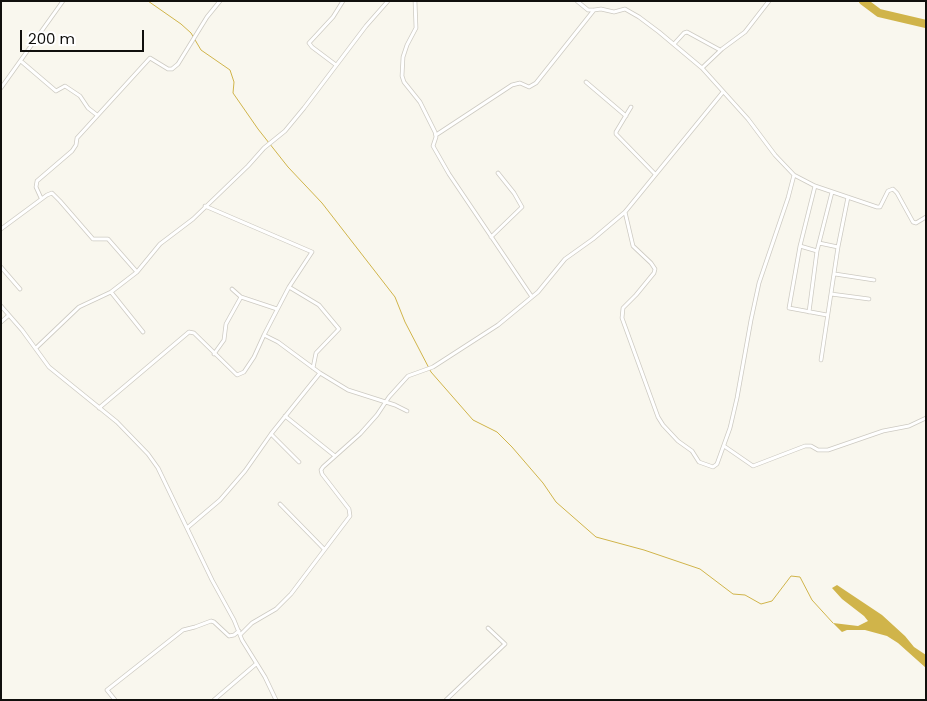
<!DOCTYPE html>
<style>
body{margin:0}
#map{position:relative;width:927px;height:701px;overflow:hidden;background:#f9f7ee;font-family:Poppins,sans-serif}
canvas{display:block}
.frame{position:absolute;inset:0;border:2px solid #11100d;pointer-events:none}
.scale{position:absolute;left:20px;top:30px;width:124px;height:22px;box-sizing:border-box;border:2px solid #11100d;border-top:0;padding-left:6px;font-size:15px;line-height:18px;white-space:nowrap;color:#11100d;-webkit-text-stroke:4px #fff;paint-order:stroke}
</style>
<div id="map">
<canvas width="927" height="701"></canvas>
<div class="frame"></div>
<div class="scale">200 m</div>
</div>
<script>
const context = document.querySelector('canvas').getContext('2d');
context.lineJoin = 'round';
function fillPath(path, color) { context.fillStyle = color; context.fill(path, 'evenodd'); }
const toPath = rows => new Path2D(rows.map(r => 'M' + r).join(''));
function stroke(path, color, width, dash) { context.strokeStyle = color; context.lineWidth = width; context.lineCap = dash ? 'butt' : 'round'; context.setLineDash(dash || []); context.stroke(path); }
fillPath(toPath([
 [837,585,882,615,905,636,914,647,926,655,926,668,898,643,887,636,865,630,847,630,842,632,833,623,858,626,868,621,864,616,842,599,832,588]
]), '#d0b44a');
stroke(toPath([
 [148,1,181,24,191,33,201,50,230,70,234,82,233,93,258,129,288,167,322,203,395,297,405,322,431,372,473,420,497,432,512,447,543,483,556,502,596,537,644,550,700,569,733,594,745,595,761,604,772,601,791,576,800,577,812,600,833,623]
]), '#d0b44a', 1);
stroke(toPath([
 [863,1,879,13,926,24]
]), '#d0b44a', 8);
const street = toPath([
 [415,1,416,28,407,45,403,57,402,76,404,82,420,102,435,132,436,137,433,146,449,174,532,297],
 [577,1,588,10,593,10],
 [674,44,684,33,687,32,720,50],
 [22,62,56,91,65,86,80,96,88,108,97,115],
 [336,65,312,47,309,43,333,17,343,1],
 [702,68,722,49,745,32,769,1],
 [586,82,626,116],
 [1,88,63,1],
 [631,107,616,132,616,134,655,174],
 [436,135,512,85,520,83,529,87,536,83,594,10,601,9,614,12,625,9,639,17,659,32,702,68,748,119,775,155,794,175,815,186,877,207,880,207,888,191,893,189,897,193,913,222,916,223,926,217],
 [815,186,800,246,789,308,827,315],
 [41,198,36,187,37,181,72,151,76,145,77,138,150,58,168,69,172,69,178,64,207,17,220,1],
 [205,206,312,252,289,287,264,335],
 [625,212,633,246,651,263,655,269,654,273,636,295,623,308,622,318,658,417,663,425,678,441,692,451,699,462,713,467,717,464,730,428,737,398,751,320,759,283,788,198,794,175],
 [1,229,47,195,52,193,60,201,93,239,108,239,137,272],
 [491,237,522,207,514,193,498,173],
 [819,243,838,247],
 [800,246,817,251],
 [1,267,20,289],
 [835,274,874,280],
 [289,287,319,305,339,329,316,353,313,368],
 [111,292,143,332],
 [831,294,869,299],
 [241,297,277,309],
 [1,306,22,330,49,367,117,422,148,454,158,468,212,580,234,620,242,640,265,677,276,700],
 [809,312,817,251,832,192],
 [1,322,8,316],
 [36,348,79,307,111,292,137,272,160,244,193,219,248,166,264,148,285,131,304,108,366,26,388,1],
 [214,354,224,340,226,324,241,297,232,289],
 [821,360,838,247,848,197],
 [99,408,189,332,194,333,237,375,244,372,254,357,264,335,278,342,320,373],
 [285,416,335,456],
 [271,434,299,462],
 [724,446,753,466,805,446,811,446,818,450,828,450,883,431,909,426,926,418],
 [280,504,324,549],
 [187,528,220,500,245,471,271,434,320,373,348,390,395,405,407,411],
 [241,634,252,623,276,609,291,594,350,516,349,509,322,474,321,470,323,467,360,434,377,415,389,397,408,376,433,367,498,325,538,292,565,259,593,239,625,212,723,92],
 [115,700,107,690,183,630,195,627,211,621,214,622,229,636,234,635,239,631],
 [214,700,256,664],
 [446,700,505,644,488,628]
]);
stroke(street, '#cdcac2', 4.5);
stroke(street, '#fff', 3);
</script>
